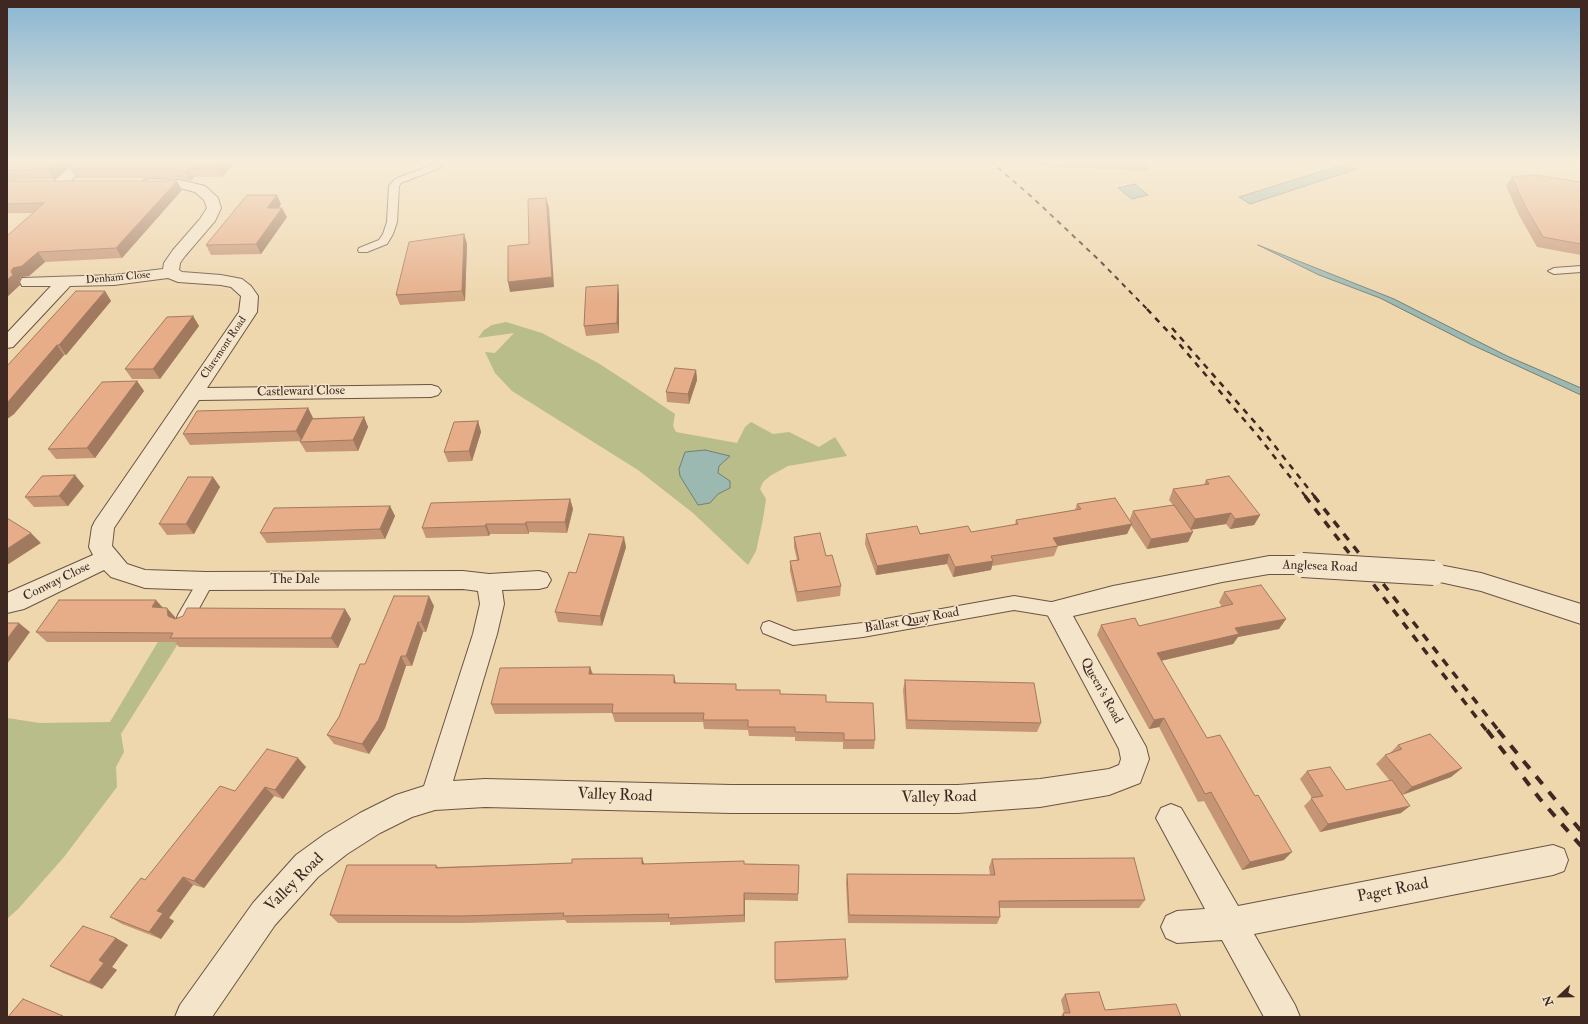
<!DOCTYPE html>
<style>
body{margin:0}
#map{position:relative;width:1588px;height:1024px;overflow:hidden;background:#eed6ad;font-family:"IM FELL Double Pica",serif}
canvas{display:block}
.frame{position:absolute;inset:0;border:8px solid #3e2821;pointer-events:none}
.north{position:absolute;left:1540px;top:976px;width:40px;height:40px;-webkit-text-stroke:3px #f4e4ca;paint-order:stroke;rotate:248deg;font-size:11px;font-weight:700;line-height:16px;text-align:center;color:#3e2821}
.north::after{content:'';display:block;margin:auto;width:14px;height:18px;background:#3e2821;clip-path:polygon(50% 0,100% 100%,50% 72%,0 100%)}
</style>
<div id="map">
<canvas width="1588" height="1024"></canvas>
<div class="frame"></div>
<div class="north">N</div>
</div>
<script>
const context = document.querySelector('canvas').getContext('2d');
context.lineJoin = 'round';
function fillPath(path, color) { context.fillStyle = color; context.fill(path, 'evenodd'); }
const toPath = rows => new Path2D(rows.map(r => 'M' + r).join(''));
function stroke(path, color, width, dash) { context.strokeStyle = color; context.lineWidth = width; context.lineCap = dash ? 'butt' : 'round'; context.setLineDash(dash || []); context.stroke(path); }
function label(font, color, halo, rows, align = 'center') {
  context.font = font + ' "IM FELL Double Pica",serif'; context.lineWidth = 3; context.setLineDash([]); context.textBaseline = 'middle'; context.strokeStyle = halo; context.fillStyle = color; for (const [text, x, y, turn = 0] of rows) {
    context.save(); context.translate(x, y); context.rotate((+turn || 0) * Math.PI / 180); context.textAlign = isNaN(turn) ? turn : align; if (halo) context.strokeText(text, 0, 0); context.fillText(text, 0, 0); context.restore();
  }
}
fillPath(toPath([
 [1033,161,1149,161,1150,171,1039,166],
 [506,322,542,333,598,363,629,383,675,414,673,426,676,432,737,443,745,427,751,422,773,434,789,432,819,447,835,437,847,456,788,466,770,476,763,482,760,489,766,499,763,519,756,551,748,565,693,513,638,470,512,391,495,373,485,352,495,353,514,333,478,338,484,330,492,325],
 [171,620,193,620,121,734,124,752,116,767,117,787,64,857,19,908,7,919,7,718,40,723,110,722]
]), '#b9bd89');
const water = toPath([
 [1345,164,1357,169,1250,204,1239,197,1345,164],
 [1135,184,1148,195,1132,199,1118,188,1135,184],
 [1258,245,1394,299,1507,356,1581,388,1581,395,1470,344,1380,298,1319,275,1258,245],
 [705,450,730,456,719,466,718,473,730,481,730,488,718,494,710,503,698,505,680,476,679,469,685,452,705,450]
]);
fillPath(water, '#9bb8b1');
stroke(water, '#767e77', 1);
const service = toPath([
 [437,163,442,166,440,168,401,183,399,186,397,222,393,234,387,244,367,252,359,252,358,250,359,248,379,240,383,234,387,222,389,186,395,179,437,163],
 [1581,266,1581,272,1554,274,1548,271,1554,268,1581,266],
 [206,575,212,577,214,581,190,625,184,627,178,625,176,620,178,615,200,577,206,575],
 [1014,596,1057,603,1063,605,1065,610,1063,615,1057,617,1014,610,863,637,793,645,763,633,761,628,763,623,769,621,794,631,863,623,1014,596]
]);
const minor = toPath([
 [77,161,92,161,64,187,54,187,52,184,54,181,77,161],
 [149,179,180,180,205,186,218,198,221,208,215,221,185,256,180,263,179,270,182,272,221,275,242,279,251,286,258,296,257,312,207,388,431,385,438,387,441,391,438,395,431,397,199,400,114,528,112,546,127,564,145,570,206,572,463,571,489,574,539,571,547,573,551,580,547,587,539,589,502,590,504,604,497,634,453,781,485,779,731,785,958,785,1040,779,1109,769,1119,765,1121,759,1119,749,1045,610,1048,603,1113,586,1269,556,1302,556,1310,559,1314,565,1310,571,1302,574,1269,574,1222,582,1073,616,1146,747,1149,759,1140,783,1109,795,1040,807,958,813,731,813,485,807,435,810,412,817,380,833,347,854,318,877,275,925,212,1017,175,1017,180,1005,253,903,296,855,325,834,360,813,396,795,424,786,473,634,480,604,478,591,463,589,206,590,145,588,111,577,104,570,24,609,7,613,7,593,93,555,89,547,92,527,95,521,239,312,241,296,231,287,221,285,178,282,168,278,114,285,70,286,13,347,7,348,7,333,51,286,22,286,20,282,22,278,114,275,163,269,164,263,173,250,200,219,207,208,204,200,195,192,180,188,144,186,142,183,144,180,149,179],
 [1434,564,1481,573,1581,604,1581,624,1481,591,1426,579,1422,573,1426,567,1434,564],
 [1171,804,1181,808,1238,906,1553,845,1564,849,1568,860,1564,871,1553,875,1254,934,1295,1005,1300,1017,1264,1017,1222,940,1177,943,1166,938,1161,927,1166,916,1177,911,1205,909,1156,818,1161,808,1171,804]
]);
stroke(service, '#6a5444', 2);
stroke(minor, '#6a5444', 2);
fillPath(service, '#f4e4ca');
fillPath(minor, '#f4e4ca');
stroke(toPath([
 [990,161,1033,198,1100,261,1148,310]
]), '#3e2821', 2, [5, 5]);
stroke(toPath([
 [1147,309,1175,339,1258,436,1306,497],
 [1172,328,1267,436,1315,497]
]), '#3e2821', 2.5, [6, 6]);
stroke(toPath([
 [1305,496,1487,731],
 [1314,496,1499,731]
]), '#3e2821', 3.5, [8, 8]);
stroke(toPath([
 [1487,730,1540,799,1581,846],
 [1498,730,1581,831]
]), '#3e2821', 4, [10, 10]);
const minorBridge = toPath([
 [1302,565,1434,573]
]);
stroke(minorBridge, '#6a5444', 26, []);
stroke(minorBridge, '#f4e4ca', 24);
fillPath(toPath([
 [7,161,75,161,54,179,7,180],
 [236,161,222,177,194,177,191,181,180,178,76,178,70,169],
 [1512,177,1581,182,1581,255,1537,247,1519,215,1506,186],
 [7,181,182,190,122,258,45,262,29,276,21,277,19,281,20,285,7,297,33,213,7,213],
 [281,204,279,208,287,217,261,254,211,255,206,245],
 [464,234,467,244,465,301,400,305,396,295],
 [618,285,619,295,619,333,586,336,584,326],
 [105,291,111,301,66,355,64,355,14,414,7,419,7,366],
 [193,316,199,326,160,379,132,379,125,369],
 [696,370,697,380,689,404,667,402,666,392],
 [137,381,144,391,95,458,56,459,48,449],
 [308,408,313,418,364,417,368,427,358,451,306,452,300,442,301,441,190,445,183,434],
 [478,421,481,432,472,461,448,462,444,452],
 [213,477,220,487,194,534,167,535,159,524],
 [1206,480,1260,515,1254,525,1230,529,1226,524,1191,529,1188,542,1147,549,1131,525,1127,534,1058,546,1054,556,992,566,991,570,953,577,947,564,876,575,865,544,866,534,971,532,1015,525,1016,520,1075,510,1077,504,1129,521,1133,511,1173,505,1169,500,1173,489,1204,485],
 [84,486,68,506,34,507,25,497],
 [570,499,573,509,567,533,529,532,529,534,490,534,489,536,426,538,422,528],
 [390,506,395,516,385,539,267,543,260,533],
 [794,537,826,556,841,586,840,596,797,602,790,571,790,561,797,560,794,547],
 [626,547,602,626,558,622,555,612],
 [1224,592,1286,619,1279,629,1238,637,1233,644,1161,661,1207,738,1284,860,1242,870,1204,801,1198,802,1159,727,1149,729,1097,635,1101,625,1139,626,1222,607,1219,602],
 [434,606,426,632,423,632,412,666,406,666,385,728,369,754,334,744,327,735,339,717,365,664],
 [162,608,175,617,176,618,351,619,338,648,179,647,175,642,47,642,36,632],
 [590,667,593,674,780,694,826,702,875,740,874,749,843,749,843,742,795,741,795,737,749,736,748,730,704,729,703,722,615,722,612,713,495,714,491,704],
 [905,680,1041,723,1037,732,906,729,903,690],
 [1398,745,1462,768,1451,777,1402,795,1401,813,1320,832,1304,806,1312,798,1300,779,1307,771,1346,790,1390,781,1376,764,1385,755,1389,754],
 [306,767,283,799,274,796,204,888,193,885,169,918,174,921,161,939,122,924,110,917,145,880,235,791],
 [642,858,644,864,744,864,799,865,798,901,745,900,745,922,670,925,670,922,567,923,565,920,467,923,338,923,330,915,436,865,438,867,572,863],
 [992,859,1145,900,1139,908,1000,908,1000,917,997,924,848,923,846,882,847,874,990,875,989,867],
 [116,938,128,945,112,967,117,970,102,989,63,973,50,966],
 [775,942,848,977,847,980,775,983],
 [1065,994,1105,1010,1181,1017,1060,1017,1064,1013,1061,1000]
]), '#c69575');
fillPath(toPath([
 [59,161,75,161,54,179,48,169],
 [223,161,236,161,222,177,217,168],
 [189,168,194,177,191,181,186,172],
 [177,181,182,190,122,258,116,248],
 [277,195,281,204,272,217,267,208],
 [546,198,549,207,554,287,510,292,508,282,552,277],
 [282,208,287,217,261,254,256,244],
 [464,234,467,244,465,301,462,291],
 [38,252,45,262,29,276,21,277,19,281,20,285,7,297,7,280,13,268],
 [618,285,619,295,619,333,617,323],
 [105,291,111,301,66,355,59,345],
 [193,316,199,326,160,379,153,369],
 [57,345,64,355,14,414,7,419,7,403],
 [696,370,697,380,689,404,688,394],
 [137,381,144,391,95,458,87,448],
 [308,408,313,418,302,441,296,431],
 [364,417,368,427,358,451,353,440],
 [478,421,481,432,472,461,469,451],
 [75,475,84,486,68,506,59,496],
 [213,477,220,487,194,534,186,524],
 [570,499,573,509,567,533,565,522],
 [390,506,395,516,385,539,380,529],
 [1231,513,1226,524,1190,530,1195,519],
 [1260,515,1254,525,1230,529,1235,519],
 [526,522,529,532,529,534,525,524],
 [486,524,490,534,489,536,485,526],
 [1132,524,1127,534,1058,546,1053,538],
 [1193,532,1188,542,1147,549,1151,539],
 [31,533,41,543,7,565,7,549],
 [624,537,626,547,602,626,600,616],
 [949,554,947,564,876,575,877,566],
 [993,561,991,570,953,577,955,567],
 [429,596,434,606,426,632,421,622],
 [156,600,165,610,152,607],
 [167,608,175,617,177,626,168,616],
 [345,609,351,619,338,648,331,638],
 [1286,619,1279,629,1238,637,1233,644,1151,663,1157,653,1235,628],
 [418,622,423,632,412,666,406,656],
 [19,623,30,632,7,664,7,639],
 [401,656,406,666,385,728,369,754,362,744],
 [590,667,593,677,589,674],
 [674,675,676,684,674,683],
 [1164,718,1159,727,1149,729,1154,720],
 [298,758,306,767,283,799,275,790],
 [1462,768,1451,777,1402,795,1412,787],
 [265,787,274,796,204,888,194,881],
 [1410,806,1401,813,1320,832,1328,824],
 [1292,852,1284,860,1242,870,1250,862],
 [642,858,645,866,642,864],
 [183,877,193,885,169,918,174,921,161,939,149,932,157,911],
 [744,893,745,900,745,922,744,915],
 [116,938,128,945,112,967,117,970,102,989,89,982,99,960]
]), '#a1795f');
const building = toPath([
 [7,161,59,161,48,169,7,170,7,161],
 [79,161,223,161,217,168,189,168,186,172,175,169,70,169,79,161],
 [1535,175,1581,182,1581,244,1543,237,1525,206,1512,177,1535,175],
 [7,181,177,181,116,248,38,252,22,266,13,268,11,271,13,275,7,280,7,236,44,203,7,204,7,181],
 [247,195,277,195,267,208,282,208,256,244,206,245,247,195],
 [546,198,552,277,508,282,508,246,529,244,528,199,546,198],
 [464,234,462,291,396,295,409,242,464,234],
 [618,285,617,323,584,326,586,287,618,285],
 [76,291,105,291,59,345,57,345,7,403,7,366,76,291],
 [193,316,153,369,125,369,167,317,193,316],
 [675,368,696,370,688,394,666,392,675,368],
 [137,381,87,448,48,449,102,382,137,381],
 [308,408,296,431,183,434,197,411,308,408],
 [364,417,353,440,300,442,312,419,364,417],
 [478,421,469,451,444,452,454,422,478,421],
 [75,475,59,496,25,497,42,476,75,475],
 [1229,476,1260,515,1235,519,1231,513,1195,519,1173,489,1209,484,1206,480,1229,476],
 [188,477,213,477,186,524,159,524,188,477],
 [1115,498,1132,524,1053,538,1058,546,991,556,993,561,955,567,949,554,877,566,866,534,917,526,920,534,968,526,971,532,1018,524,1016,520,1081,509,1077,504,1115,498],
 [570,499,565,522,526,522,525,524,486,524,485,526,422,528,431,503,570,499],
 [1174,505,1193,532,1151,539,1133,511,1174,505],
 [390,506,380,529,260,533,274,508,390,506],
 [7,518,31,533,7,549,7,518],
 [820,533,826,556,832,555,841,586,797,592,790,561,799,560,794,537,820,533],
 [589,534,624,537,600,616,555,612,569,572,576,573,589,534],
 [1261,585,1286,619,1235,628,1239,634,1157,653,1207,738,1220,735,1255,796,1258,795,1292,852,1250,862,1211,792,1205,794,1164,718,1154,720,1101,625,1135,618,1139,626,1233,604,1224,592,1261,585],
 [394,596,429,596,421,622,418,622,406,656,401,656,379,719,362,744,327,735,339,717,360,664,365,664,394,596],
 [59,600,156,600,152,607,167,608,168,616,175,619,183,616,187,608,345,609,331,638,170,638,173,633,36,632,59,600],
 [7,623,19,623,7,639,7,623],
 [590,667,589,674,674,675,674,683,736,684,736,690,780,690,780,694,826,695,826,702,873,703,875,740,844,740,844,733,795,732,795,727,748,727,748,720,703,720,704,713,612,713,613,704,491,704,500,668,590,667],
 [905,680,1034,683,1041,723,907,720,905,680],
 [1430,734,1462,768,1412,787,1385,755,1402,749,1398,745,1430,734],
 [267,749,298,758,275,790,265,787,194,881,183,877,157,911,163,913,149,932,110,917,141,878,145,880,220,786,235,791,267,749],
 [1330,767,1346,790,1392,780,1410,806,1328,824,1311,798,1323,796,1307,771,1330,767],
 [642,858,642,864,744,861,744,864,799,865,798,894,744,893,744,915,668,918,669,914,563,916,564,913,461,916,330,915,347,865,436,865,436,868,572,863,572,859,642,858],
 [1134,858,1145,900,999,901,1000,917,849,915,847,874,995,875,992,859,1134,858],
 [83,926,116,938,99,960,104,963,89,982,50,966,83,926],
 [845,939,848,977,775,980,775,942,845,939],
 [1099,992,1105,1010,1176,1004,1181,1017,1064,1017,1063,1013,1070,1013,1065,994,1099,992],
 [23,999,63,1016,62,1017,8,1017,23,999]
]);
fillPath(building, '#e6ad88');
stroke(building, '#a1795f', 1);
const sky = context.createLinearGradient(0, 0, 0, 304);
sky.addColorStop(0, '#89b6d2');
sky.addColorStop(0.53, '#f7edda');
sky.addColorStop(1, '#f7edda00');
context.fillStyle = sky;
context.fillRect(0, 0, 1588, 304);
label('11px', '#3e2821', '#f4e4ca', [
 ["Denham Close",118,278,-5],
 ["Claremont Road",224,348,-56]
]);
label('13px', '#3e2821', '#f4e4ca', [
 ["Castleward Close",301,392,-1],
 ["Anglesea Road",1320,567,2],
 ["The Dale",295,580],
 ["Conway Close",57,582,-26],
 ["Ballast Quay Road",912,621,-10],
 ["Queen's Road",1101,691,61]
]);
label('16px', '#3e2821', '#f4e4ca', [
 ["Valley Road",615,796,2],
 ["Valley Road",939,798,-1],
 ["Valley Road",295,883,-45],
 ["Paget Road",1393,891,-11]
]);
</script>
